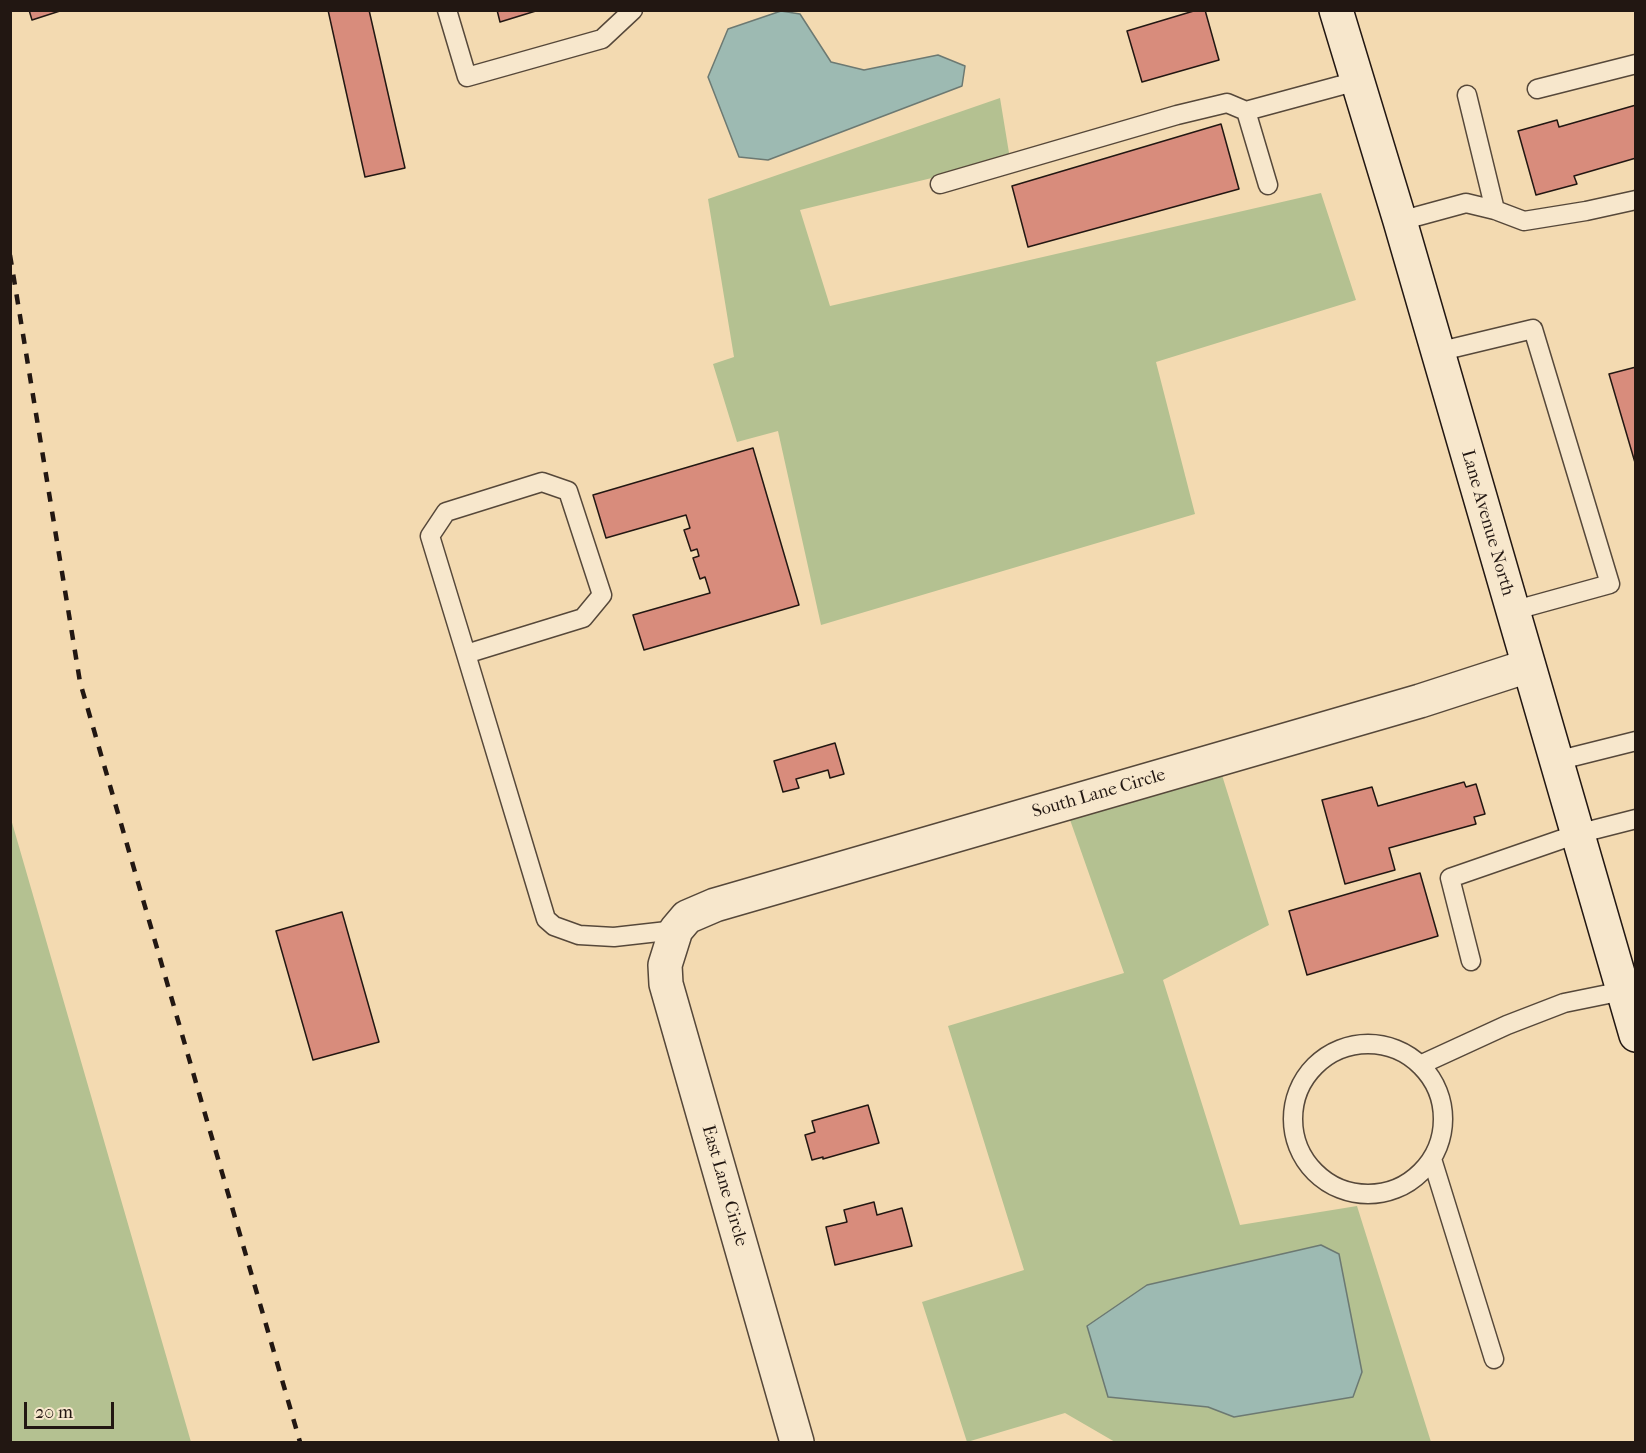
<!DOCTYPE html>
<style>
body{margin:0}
#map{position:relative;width:1646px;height:1453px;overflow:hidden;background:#f3dab1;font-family:"IM FELL French Canon",serif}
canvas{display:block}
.frame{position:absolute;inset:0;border:12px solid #221712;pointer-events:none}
.scale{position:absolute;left:24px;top:1402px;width:90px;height:27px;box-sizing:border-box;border:3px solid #221712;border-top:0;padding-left:8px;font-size:18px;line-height:21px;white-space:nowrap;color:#221712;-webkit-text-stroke:4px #f7e7cc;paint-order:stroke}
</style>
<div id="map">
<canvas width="1646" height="1453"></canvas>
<div class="frame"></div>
<div class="scale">20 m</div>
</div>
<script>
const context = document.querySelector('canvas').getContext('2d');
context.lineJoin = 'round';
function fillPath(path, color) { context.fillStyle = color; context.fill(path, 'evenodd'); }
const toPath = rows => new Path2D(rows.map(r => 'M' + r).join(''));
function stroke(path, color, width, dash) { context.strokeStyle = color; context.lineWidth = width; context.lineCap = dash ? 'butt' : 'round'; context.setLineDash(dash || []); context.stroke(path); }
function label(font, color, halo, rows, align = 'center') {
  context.font = font + ' "IM FELL French Canon",serif'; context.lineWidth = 6; context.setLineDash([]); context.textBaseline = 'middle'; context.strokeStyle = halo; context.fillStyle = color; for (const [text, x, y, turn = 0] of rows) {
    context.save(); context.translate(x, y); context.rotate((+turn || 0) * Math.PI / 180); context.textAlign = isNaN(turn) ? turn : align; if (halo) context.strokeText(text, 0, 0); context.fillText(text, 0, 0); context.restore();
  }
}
fillPath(toPath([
 [1000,98,1010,159,800,210,830,306,1321,193,1356,300,1156,362,1195,514,821,625,778,431,737,442,713,364,734,357,708,199],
 [1221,772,1269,925,1163,980,1240,1225,1357,1206,1431,1442,1115,1442,1065,1413,967,1442,922,1302,1024,1270,948,1026,1124,973,1069,817],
 [1320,1245,1339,1254,1362,1372,1234,1417,1208,1407,1108,1397],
 [10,819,11,819,191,1442,11,1442]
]), '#b4c191');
const water = toPath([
 [781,11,800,14,831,62,864,70,938,55,965,66,962,86,768,160,739,157,708,77,728,29,781,11],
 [1321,1245,1339,1254,1362,1372,1353,1397,1234,1417,1208,1407,1108,1397,1087,1326,1147,1285,1321,1245]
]);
fillPath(water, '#9dbab2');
stroke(water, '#6c7972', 1.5);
const building = toPath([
 [29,10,63,10,32,20,29,10],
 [328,10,369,10,405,168,365,177,328,10],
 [497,10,539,10,500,22,497,10],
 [1197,10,1205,10,1219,60,1142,82,1127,31,1197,10],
 [1636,105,1636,158,1574,176,1577,184,1536,195,1518,131,1557,120,1559,127,1636,105],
 [1221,124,1239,189,1028,247,1012,186,1221,124],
 [1636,367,1636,466,1609,374,1636,367],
 [753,448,799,605,644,650,633,615,710,593,705,577,700,579,693,558,699,556,697,549,691,551,684,530,690,528,686,515,606,538,593,495,753,448],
 [835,743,844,774,830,778,828,770,796,779,799,788,783,792,774,761,835,743],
 [1464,782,1466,787,1476,784,1485,814,1474,817,1476,824,1389,848,1395,870,1345,884,1322,800,1372,787,1378,806,1464,782],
 [1420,873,1438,936,1307,975,1289,911,1420,873],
 [342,912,379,1042,313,1060,276,931,342,912],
 [868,1105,879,1143,823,1159,823,1157,812,1160,805,1135,815,1132,812,1121,868,1105],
 [874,1202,877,1215,902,1208,912,1246,835,1265,826,1227,847,1222,844,1210,874,1202]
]);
fillPath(building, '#d88c7c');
stroke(building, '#221712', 1.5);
const lane = toPath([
 [447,10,467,77,602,39,633,10],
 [1537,89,1636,64],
 [1467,95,1495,210],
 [940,184,1177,115,1227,103,1246,111],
 [1268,185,1246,111,1357,81],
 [1400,221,1466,203,1495,210,1524,221,1586,211,1636,200],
 [1437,352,1533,329,1610,584,1512,611],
 [466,654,583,618,602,595,568,491,542,482,446,512,430,536,466,654,546,919,554,926,579,935,614,937,676,930],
 [1556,761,1636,741],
 [1471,961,1450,878,1577,834,1636,819],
 '1293 1119a75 75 0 1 1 150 0a75 75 0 1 1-150 0Z',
 [1420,1065,1507,1025,1564,1003,1623,991],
 [1432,1159,1494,1359]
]);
const street = toPath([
 [797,1442,666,984,665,965,676,930,687,917,715,905,1420,701,1528,666]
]);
const secondary = toPath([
 [1336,10,1400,221,1636,1035]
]);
stroke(lane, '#56483a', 21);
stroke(street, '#56483a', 36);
stroke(secondary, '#221712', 36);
stroke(lane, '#f7e7cc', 18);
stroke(street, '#f7e7cc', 33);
stroke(secondary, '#f7e7cc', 33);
stroke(toPath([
 [10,255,80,682,300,1442]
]), '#221712', 4.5, [10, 10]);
label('18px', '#221712', '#f7e7cc', [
 ["Lane Avenue North",1487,523,74],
 ["South Lane Circle",1099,794,-16],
 ["East Lane Circle",724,1186,74]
]);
</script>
